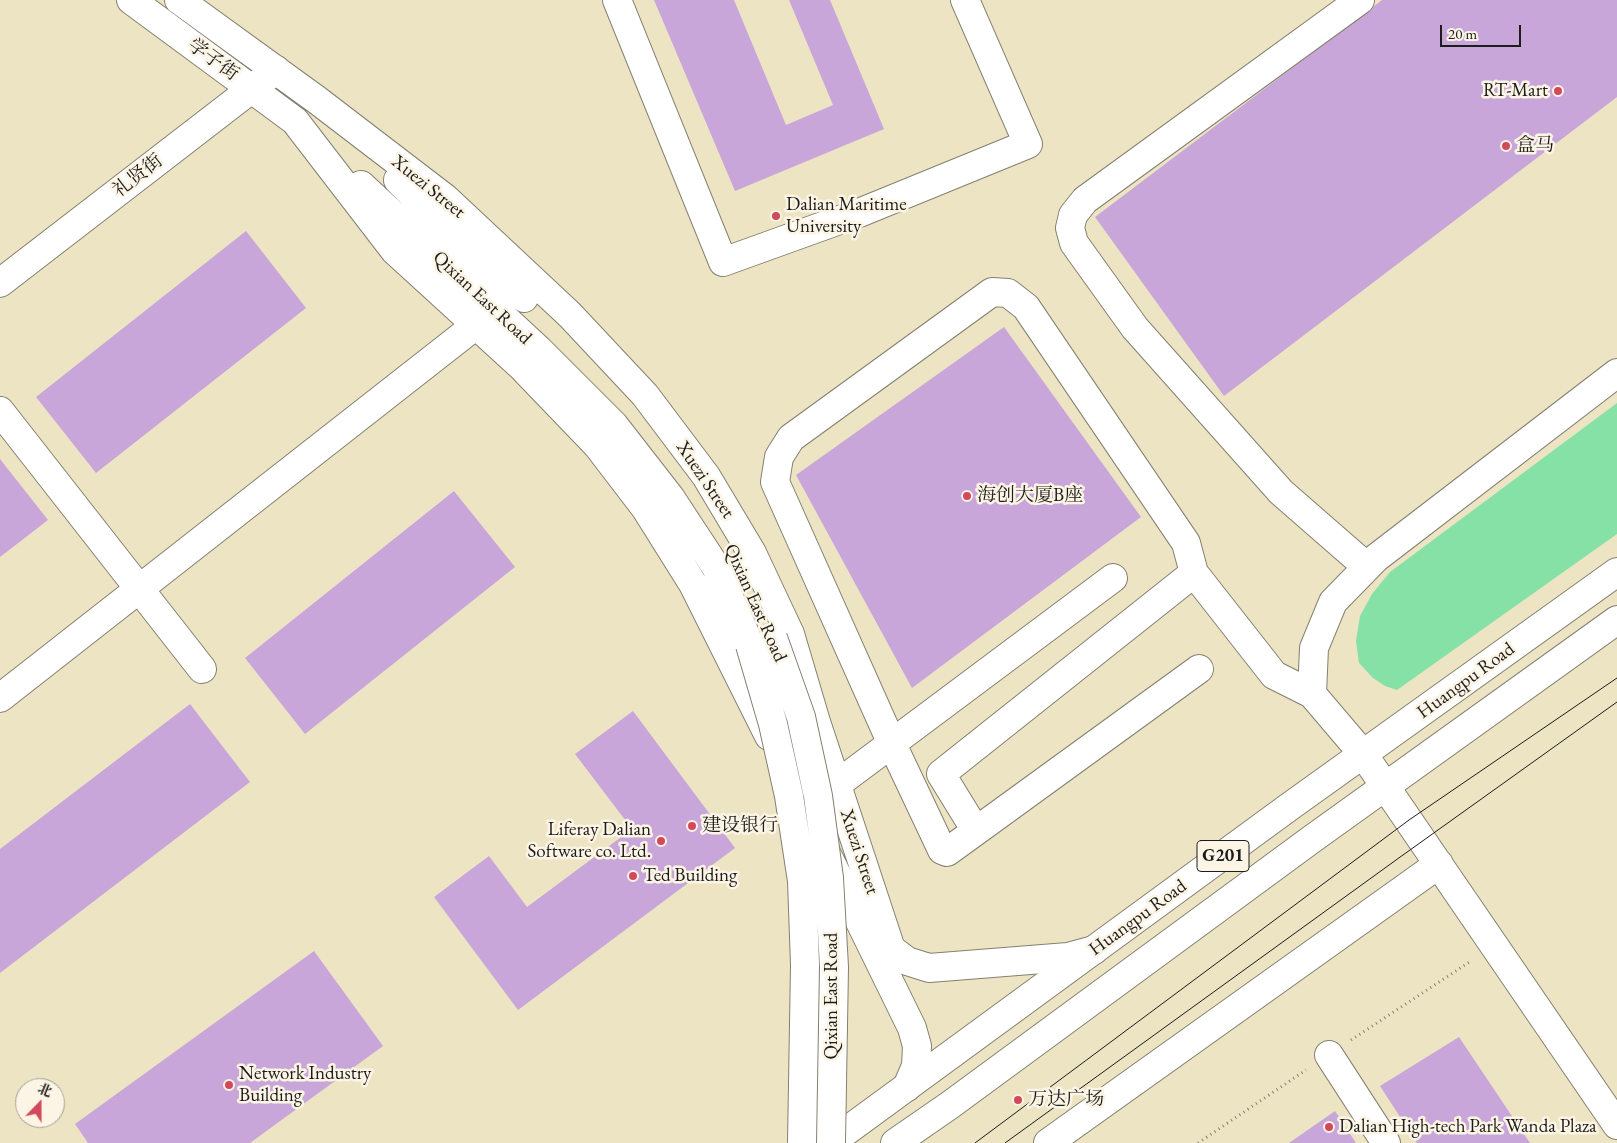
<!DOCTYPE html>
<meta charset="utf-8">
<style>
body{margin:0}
#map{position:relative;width:1617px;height:1143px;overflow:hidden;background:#ede4c4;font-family:"EB Garamond","Noto Serif SC",serif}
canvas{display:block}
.north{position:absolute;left:15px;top:1078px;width:50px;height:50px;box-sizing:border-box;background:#fcf5e5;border:1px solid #a29e95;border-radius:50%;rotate:22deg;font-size:14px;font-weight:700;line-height:20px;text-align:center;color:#1c1c1c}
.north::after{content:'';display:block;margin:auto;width:18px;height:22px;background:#d1495b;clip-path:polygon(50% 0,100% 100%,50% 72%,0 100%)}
.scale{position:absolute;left:1440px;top:25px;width:81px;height:22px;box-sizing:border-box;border:2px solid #1c1c1c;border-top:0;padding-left:6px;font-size:15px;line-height:18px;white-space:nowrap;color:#1c1c1c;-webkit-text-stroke:4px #fcf5e5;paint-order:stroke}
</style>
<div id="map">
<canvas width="1617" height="1143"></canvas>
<div class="north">北</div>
<div class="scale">20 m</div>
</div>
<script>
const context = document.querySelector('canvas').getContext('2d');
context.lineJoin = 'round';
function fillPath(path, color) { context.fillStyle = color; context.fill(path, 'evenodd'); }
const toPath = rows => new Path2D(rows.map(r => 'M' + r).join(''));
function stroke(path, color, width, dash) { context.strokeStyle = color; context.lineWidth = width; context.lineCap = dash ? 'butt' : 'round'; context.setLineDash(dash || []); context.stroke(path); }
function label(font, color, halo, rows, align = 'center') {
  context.font = font + ' "EB Garamond","Noto Serif SC",serif'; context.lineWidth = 5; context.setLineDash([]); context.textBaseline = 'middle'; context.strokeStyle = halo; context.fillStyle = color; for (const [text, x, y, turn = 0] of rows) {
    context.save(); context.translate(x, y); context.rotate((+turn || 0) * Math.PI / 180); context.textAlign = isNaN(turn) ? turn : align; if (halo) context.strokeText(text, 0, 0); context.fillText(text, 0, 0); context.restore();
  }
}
fillPath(toPath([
 [1617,403,1617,534,1397,690,1385,686,1373,678,1359,663,1356,641,1360,616,1372,594,1390,572]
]), '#86e1a7');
fillPath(toPath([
 [654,0,734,0,786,125,833,105,789,0,830,0,884,129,735,191],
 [1382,0,1617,0,1617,97,1224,396,1095,217],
 [246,231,306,308,96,473,36,397],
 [1004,327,1141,517,912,688,796,475],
 [0,459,48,520,0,557],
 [454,491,515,567,305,734,245,658],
 [190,704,250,782,0,973,0,849],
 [633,711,735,848,518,1010,434,897,489,856,527,907,632,829,575,754],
 [314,951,383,1046,250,1143,88,1143,75,1124],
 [1459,1037,1530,1143,1417,1143,1380,1086],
 [1335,1111,1356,1143,1289,1143]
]), '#c9a6d9');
const minor = toPath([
 [617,0,723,262,859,213,1028,144,965,0],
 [1360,0,1085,200,1073,215,1070,228,1074,243,1135,328,1281,492,1367,567],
 [0,283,276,70],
 [0,411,202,669],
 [1199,669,976,831,941,774,1194,573,1274,675,1312,694,1363,754,1617,1125],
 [1312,694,1314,648,1333,602,1376,558,1617,373],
 [0,698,476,325],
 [836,785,1113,578],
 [976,831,947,852,942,850,892,744,775,482,779,457,791,438,992,292,1008,293,1026,307,1186,543,1194,573],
 [1329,1055,1386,1143],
 [1048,1143,1439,864]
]);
const major = toPath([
 [131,0,295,121,395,251,523,368,597,445,646,509,693,584,769,736],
 [179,0,317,100,445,198,570,315,645,395,706,476,752,553,790,634,816,722,891,949,907,961,929,968,1068,957,1094,950],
 [398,180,431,213,524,298],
 [361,185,539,350,614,425,670,497,716,567,750,645],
 [789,777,912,1028,917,1046,916,1066,907,1087]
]);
const highway = toPath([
 [830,1143,1289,807,1617,572],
 [895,1143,950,1105,1312,839,1617,620]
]);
stroke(minor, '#848070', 30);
stroke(major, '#848070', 30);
stroke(highway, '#848070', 30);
stroke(toPath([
 [1351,1040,1471,961],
 [1198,1143,1306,1070]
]), '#848070', 3, [1, 4]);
stroke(minor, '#fff', 28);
stroke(major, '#fff', 28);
stroke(highway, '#fff', 28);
stroke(toPath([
 [975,1143,1409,820,1617,678],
 [1005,1143,1396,860,1617,702]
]), '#1c1c1c', 1);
const majorBridge = toPath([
 [773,638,801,717,818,796,829,878,834,967,831,1143],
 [750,645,773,724,789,796,802,881,805,965,802,1143]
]);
stroke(majorBridge, '#848070', 30, []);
stroke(majorBridge, '#fff', 28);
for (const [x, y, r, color] of [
 [1558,91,5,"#d1495b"],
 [1506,146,5,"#d1495b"],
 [776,216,5,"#d1495b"],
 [967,496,5,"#d1495b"],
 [692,826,5,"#d1495b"],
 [661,841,5,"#d1495b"],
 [633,876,5,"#d1495b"],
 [229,1085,5,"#d1495b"],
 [1018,1100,5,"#d1495b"],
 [1329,1127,5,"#d1495b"]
]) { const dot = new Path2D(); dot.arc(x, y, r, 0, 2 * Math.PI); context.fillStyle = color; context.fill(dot); stroke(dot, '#fcf5e5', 2); }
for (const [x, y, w] of [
 [1223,856,52]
]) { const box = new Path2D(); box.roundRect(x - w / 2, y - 15.5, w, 31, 4); context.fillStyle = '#fcf5e5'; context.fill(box); stroke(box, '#1c1c1c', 1); }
label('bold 18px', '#1c1c1c', null, [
 ["G201",1223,856]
]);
label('19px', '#1c1c1c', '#fcf5e5', [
 ["学子街",213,60,36],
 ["礼贤街",138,176,-38],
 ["Xuezi Street",428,187,39],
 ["Qixian East Road",482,298,43],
 ["Xuezi Street",705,480,56],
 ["Qixian East Road",755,603,66],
 ["Huangpu Road",1466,681,-36],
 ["Xuezi Street",859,852,72],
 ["Huangpu Road",1138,918,-36],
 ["Qixian East Road",832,996,-90]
]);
label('19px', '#1c1c1c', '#fcf5e5', [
 ["RT-Mart",1548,91,"right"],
 ["盒马",1516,146],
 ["Dalian Maritime",786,205],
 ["University",786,227],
 ["海创大厦B座",977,496],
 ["建设银行",702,826],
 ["Liferay Dalian",651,830,"right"],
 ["Software co. Ltd.",651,852,"right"],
 ["Ted Building",643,876],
 ["Network Industry",239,1074],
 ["Building",239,1096],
 ["万达广场",1028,1100],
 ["Dalian High-tech Park Wanda Plaza",1339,1127]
], 'left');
</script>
